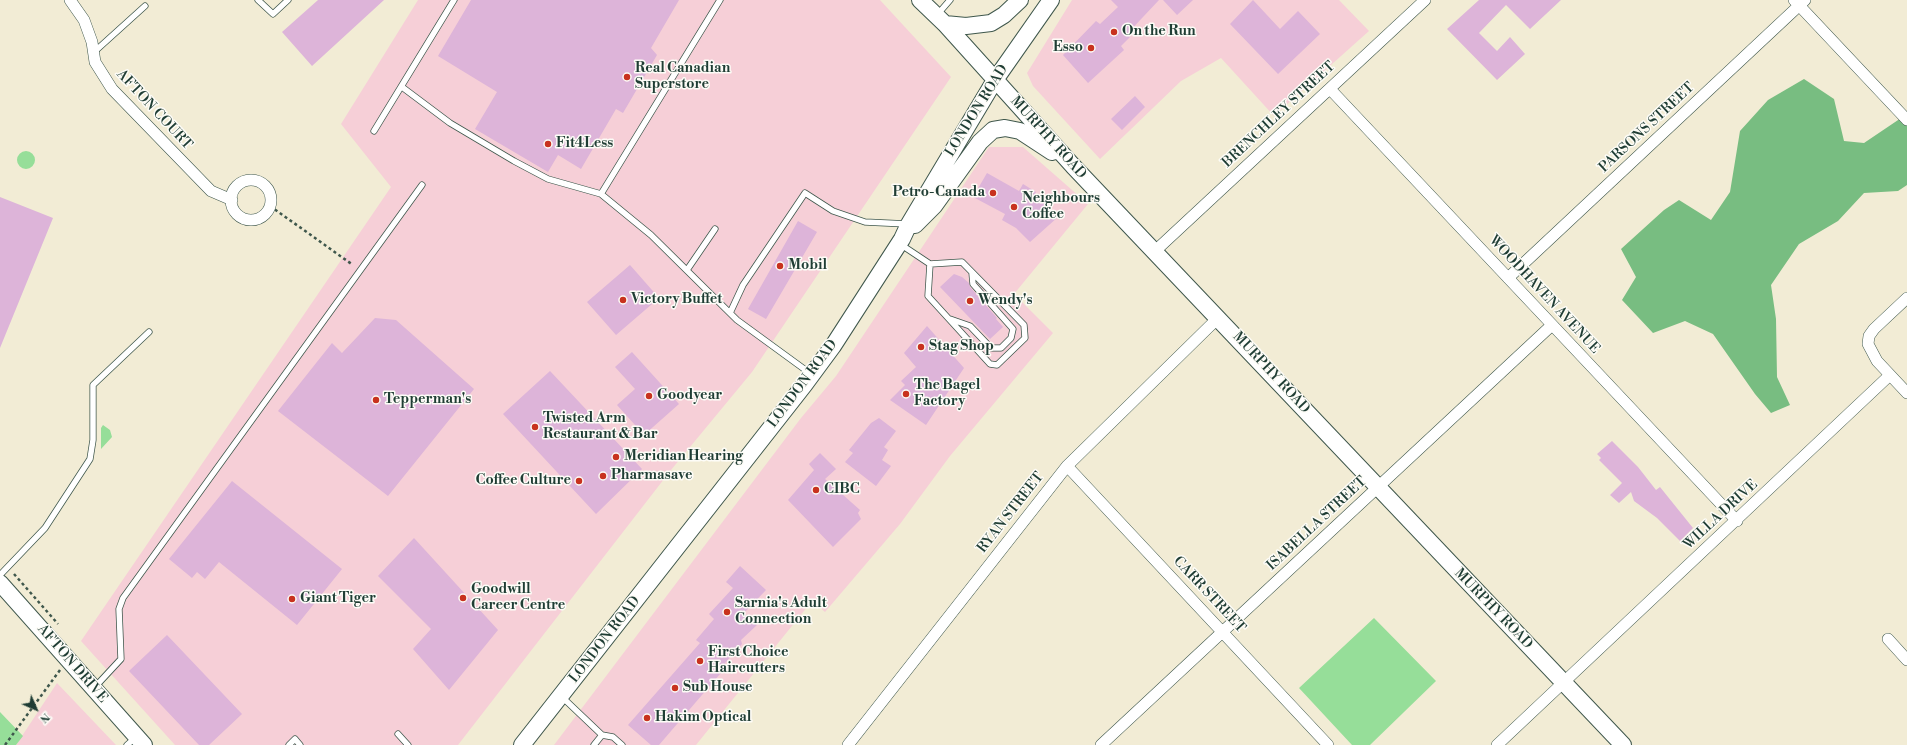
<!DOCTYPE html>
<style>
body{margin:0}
#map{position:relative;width:1907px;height:745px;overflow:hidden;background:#f2ecd5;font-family:"Libre Bodoni",serif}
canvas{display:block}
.north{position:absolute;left:16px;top:689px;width:40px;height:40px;-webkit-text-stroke:3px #fdfcf7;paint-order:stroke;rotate:135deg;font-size:11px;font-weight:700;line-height:16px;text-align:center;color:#1f3d34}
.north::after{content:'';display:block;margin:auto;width:14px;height:18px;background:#1f3d34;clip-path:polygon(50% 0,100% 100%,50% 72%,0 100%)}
</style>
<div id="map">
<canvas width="1907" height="745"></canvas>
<div class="north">N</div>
</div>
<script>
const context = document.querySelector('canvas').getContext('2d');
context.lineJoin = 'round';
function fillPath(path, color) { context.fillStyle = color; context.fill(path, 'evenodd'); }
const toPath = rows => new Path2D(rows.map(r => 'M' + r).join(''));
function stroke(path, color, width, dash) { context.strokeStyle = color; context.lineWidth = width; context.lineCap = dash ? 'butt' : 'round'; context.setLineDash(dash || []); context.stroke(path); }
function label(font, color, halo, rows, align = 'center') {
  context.font = font + ' "Libre Bodoni",serif'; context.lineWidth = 3; context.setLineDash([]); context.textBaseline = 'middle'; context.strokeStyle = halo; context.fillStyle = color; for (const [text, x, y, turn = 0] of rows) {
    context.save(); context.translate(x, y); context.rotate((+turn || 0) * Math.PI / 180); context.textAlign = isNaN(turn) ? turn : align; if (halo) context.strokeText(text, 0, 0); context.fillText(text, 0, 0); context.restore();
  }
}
fillPath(toPath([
 [418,0,880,0,951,77,752,372,671,470,458,745,175,745,81,641,391,187,341,124],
 [1072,0,1339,0,1369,31,1274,116,1221,58,1181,81,1100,159,1033,86,1027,73],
 [989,147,1023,147,1088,204,1014,294,1053,333,950,456,900,524,825,612,812,601,696,745,554,745,801,418,836,376],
 [57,683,116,745,16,745]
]), '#f6cfd7');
fillPath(toPath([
 '17 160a9 9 0 1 1 18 0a9 9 0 1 1-18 0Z',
 [103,425,110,430,112,437,101,449,101,428],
 [1374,618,1436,681,1370,745,1352,745,1299,688],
 [0,712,23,736,16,745,0,745]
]), '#96de99');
fillPath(toPath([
 [1804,79,1834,99,1844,141,1864,143,1907,114,1907,185,1898,191,1864,193,1838,221,1799,244,1771,285,1776,319,1777,377,1790,405,1771,413,1755,394,1713,334,1685,321,1653,333,1622,300,1636,277,1621,249,1664,210,1679,200,1711,220,1730,192,1740,131,1768,100]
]), '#78bd81');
fillPath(toPath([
 [318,0,384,0,312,66,282,32],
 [471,0,679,0,651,48,657,55,623,113,616,109,581,169,558,155,548,172,475,129,497,92,438,56],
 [1111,0,1159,0,1127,34,1130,37,1121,46,1124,50,1088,83,1063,55,1096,21,1100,24,1118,7],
 [1163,0,1193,0,1177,15],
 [1253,0,1280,29,1298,11,1320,34,1278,74,1230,24],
 [1479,0,1561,0,1530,29,1506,5,1479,33,1497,51,1510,37,1525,54,1497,80,1447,29],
 [1135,96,1145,107,1122,130,1111,119],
 [987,173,1019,191,1023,184,1036,192,1035,194,1058,217,1030,242,1016,228,1002,220,1005,214,973,197],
 [0,197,53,218,0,348],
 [798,221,817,232,766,319,748,309],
 [630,265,659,298,616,335,587,302],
 [954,274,962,277,969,283,970,287,997,318,996,319,1003,327,990,339,940,287],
 [375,318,396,320,474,389,388,496,278,411,332,343,342,353],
 [927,326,964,368,926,425,890,400,905,385,901,381,916,367,904,353],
 [632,352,679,404,644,435,617,405,635,389,615,367],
 [550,371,642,469,596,514,503,414],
 [879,418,896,431,884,447,888,450,882,460,891,466,876,486,845,462,853,453,849,450,871,423],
 [1612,441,1638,467,1656,490,1660,487,1693,528,1680,541,1657,518,1634,501,1631,492,1619,503,1610,495,1622,483,1599,460,1601,458,1597,454],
 [820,453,836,469,825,479,860,510,858,513,861,519,833,547,788,500,814,470,809,464],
 [232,481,342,569,297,625,219,562,205,579,197,572,192,578,169,559],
 [414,538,498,630,449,690,413,649,431,629,378,576],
 [740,566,766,590,744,613,757,625,741,640,742,644,725,663,726,667,659,745,651,745,628,725,700,643,696,640,714,619,709,614,733,588,726,582],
 [167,635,242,714,209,745,199,745,129,671]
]), '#ddb4d9');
const lane = toPath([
 [258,0,273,14,288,0],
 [720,0,601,194,651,235,737,320,811,374],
 [937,15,950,0],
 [93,53,145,6],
 [402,87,450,123,514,161,548,179,601,194],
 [374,131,454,0],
 [900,244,930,264,962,262,1024,325,1025,338,997,365,990,364,928,296,930,264],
 [687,270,715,229],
 [730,313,743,285,805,193,833,211,865,222,907,224],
 [950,319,970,326,991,348,1001,348,1011,338,1013,329,973,284,972,273],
 [0,575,45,528,90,459,93,440,93,385,149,332],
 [95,687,121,659,119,609,123,598,422,185],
 [561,696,602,735,594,745],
 [398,734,408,745],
 [602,735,613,737,622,745],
 [127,745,136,737],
 [289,745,295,739,300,745]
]);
const street = toPath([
 [70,0,84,20,92,42,95,62,112,89,211,191,232,200],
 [1794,0,1907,120],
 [1330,89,1737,521],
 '231 200a20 20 0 1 1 40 0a20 20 0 1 1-40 0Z',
 [1154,252,1425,0],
 [1508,278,1805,0],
 [1907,298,1874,329,1869,336,1868,344,1877,361,1907,393],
 [1067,466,1328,745],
 [1888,639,1907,660],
 [848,745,1067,466,1218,318],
 [1101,745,1552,325],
 [1497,745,1890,375]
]);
const secondary = toPath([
 [920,0,945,24,1073,166,1623,745],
 [945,24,966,26,991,23,1004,15,1020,0],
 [915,225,934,206,980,142,993,130,1005,128,1020,131,1052,152],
 [0,583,144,745],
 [522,745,805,384,833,346,902,239,909,224,995,80,1051,0]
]);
stroke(lane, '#3f574c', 7);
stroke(street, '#3f574c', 12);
stroke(secondary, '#3f574c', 18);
stroke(toPath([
 [270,206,353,265],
 [14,574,58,624],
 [5,745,60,670]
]), '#3f574c', 2.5, [3, 3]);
stroke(lane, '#fff', 5.5);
stroke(street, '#fff', 11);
stroke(secondary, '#fff', 16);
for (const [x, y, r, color] of [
 [1114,32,4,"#c8321e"],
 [1091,48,4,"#c8321e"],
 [627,77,4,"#c8321e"],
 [548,144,4,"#c8321e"],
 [993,193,4,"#c8321e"],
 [1014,207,4,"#c8321e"],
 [780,266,4,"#c8321e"],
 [623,300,4,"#c8321e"],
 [970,301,4,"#c8321e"],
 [921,347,4,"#c8321e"],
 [906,394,4,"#c8321e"],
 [649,396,4,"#c8321e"],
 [376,400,4,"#c8321e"],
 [535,427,4,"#c8321e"],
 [616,457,4,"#c8321e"],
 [603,476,4,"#c8321e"],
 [579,481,4,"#c8321e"],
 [816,490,4,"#c8321e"],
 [463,598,4,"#c8321e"],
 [292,599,4,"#c8321e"],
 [727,612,4,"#c8321e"],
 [700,661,4,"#c8321e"],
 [675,688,4,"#c8321e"],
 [647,718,4,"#c8321e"]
]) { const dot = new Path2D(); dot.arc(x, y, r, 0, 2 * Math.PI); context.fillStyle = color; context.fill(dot); stroke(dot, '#fdfcf7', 1.5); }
label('bold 14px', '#1f3d34', '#fdfcf7', [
 ["On the Run",1122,32],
 ["Esso",1083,48,"right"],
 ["Real Canadian",635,69],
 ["Superstore",635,85],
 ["Fit4Less",556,144],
 ["Petro-Canada",985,193,"right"],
 ["Neighbours",1022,199],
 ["Coffee",1022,215],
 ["Mobil",788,266],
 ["Victory Buffet",631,300],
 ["Wendy's",978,301],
 ["Stag Shop",929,347],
 ["The Bagel",914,386],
 ["Factory",914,402],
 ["Goodyear",657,396],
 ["Tepperman's",384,400],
 ["Twisted Arm",543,419],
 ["Restaurant & Bar",543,435],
 ["Meridian Hearing",624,457],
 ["Pharmasave",611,476],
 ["Coffee Culture",571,481,"right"],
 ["CIBC",824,490],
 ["Goodwill",471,590],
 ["Career Centre",471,606],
 ["Giant Tiger",300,599],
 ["Sarnia's Adult",735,604],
 ["Connection",735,620],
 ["First Choice",708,653],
 ["Haircutters",708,669],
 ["Sub House",683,688],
 ["Hakim Optical",655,718]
], 'left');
label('14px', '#1f3d34', '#fdfcf7', [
 ["AFTON COURT",154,110,47],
 ["LONDON ROAD",977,111,-58],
 ["BRENCHLEY STREET",1279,115,-43],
 ["PARSONS STREET",1647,128,-43],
 ["MURPHY ROAD",1048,138,48],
 ["WOODHAVEN AVENUE",1544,295,47],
 ["MURPHY ROAD",1271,373,47],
 ["LONDON ROAD",803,384,-53],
 ["RYAN STREET",1011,513,-52],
 ["WILLA DRIVE",1721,515,-43],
 ["ISABELLA STREET",1317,524,-43],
 ["CARR STREET",1209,595,47],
 ["MURPHY ROAD",1493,609,46],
 ["LONDON ROAD",605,640,-52],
 ["AFTON DRIVE",72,664,49]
]);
</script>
